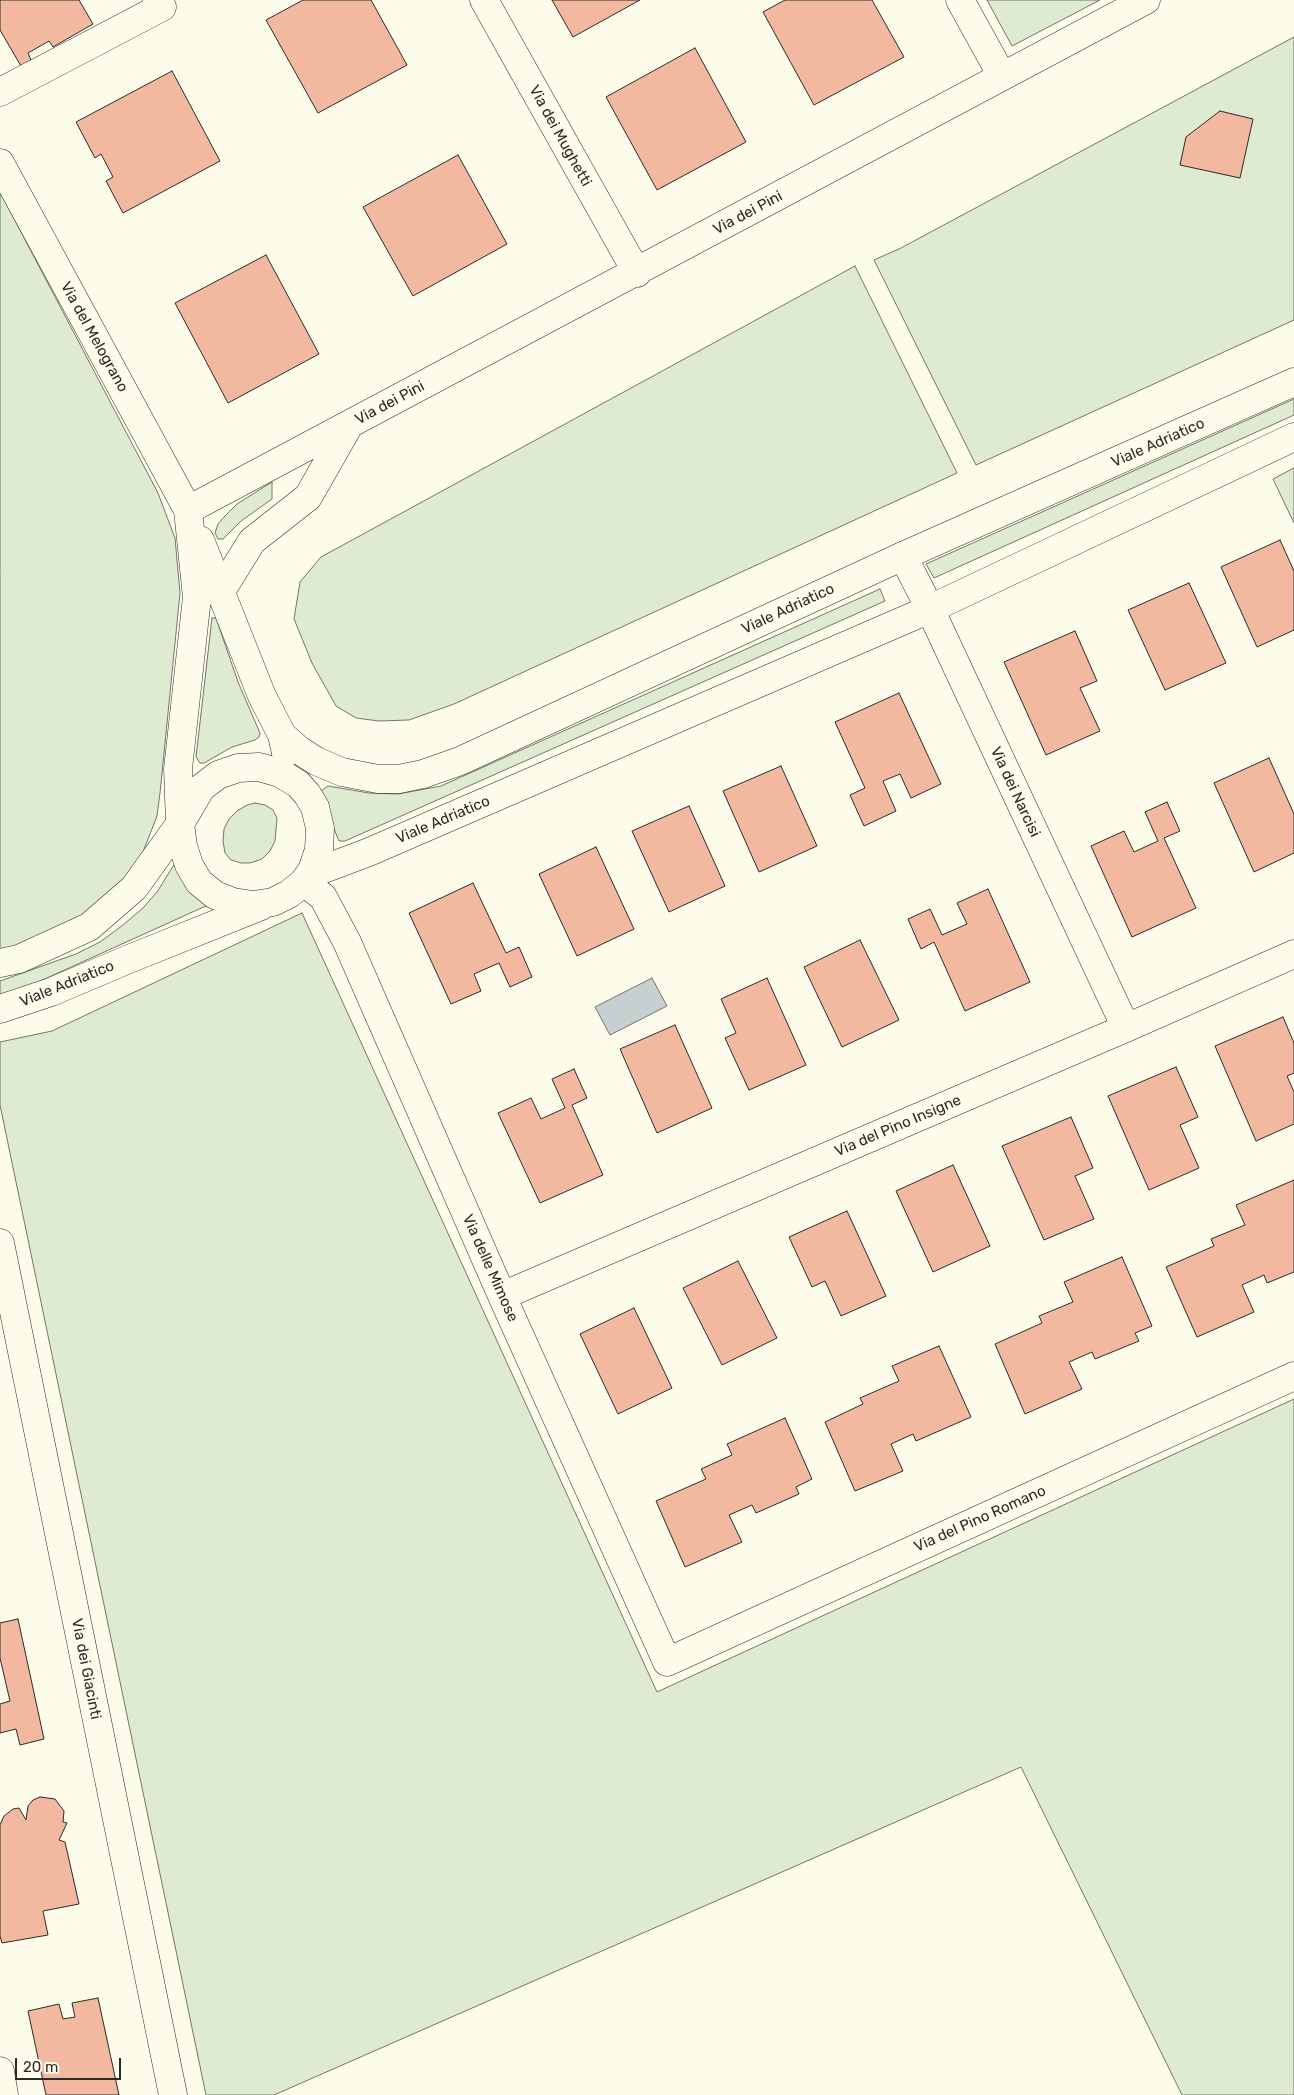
<!DOCTYPE html>
<style>
body{margin:0}
#map{position:relative;width:1294px;height:2095px;overflow:hidden;background:#fdfbea;font-family:Rubik,sans-serif}
canvas{display:block}
.scale{position:absolute;left:15px;top:2058px;width:106px;height:22px;box-sizing:border-box;border:2px solid #2b2b2b;border-top:0;padding-left:6px;font-size:15px;line-height:18px;white-space:nowrap;color:#2b2b2b;-webkit-text-stroke:4px #fdfbea;paint-order:stroke}
</style>
<div id="map">
<canvas width="1294" height="2095"></canvas>
<div class="scale">20 m</div>
</div>
<script>
const context = document.querySelector('canvas').getContext('2d');
context.lineJoin = 'round';
function fillPath(path, color) { context.fillStyle = color; context.fill(path, 'evenodd'); }
const toPath = rows => new Path2D(rows.map(r => 'M' + r).join(''));
function stroke(path, color, width, dash) { context.strokeStyle = color; context.lineWidth = width; context.lineCap = dash ? 'butt' : 'round'; context.setLineDash(dash || []); context.stroke(path); }
function label(font, color, halo, rows, align = 'center') {
  context.font = font + ' Rubik,sans-serif'; context.lineWidth = 4; context.setLineDash([]); context.textBaseline = 'middle'; context.strokeStyle = halo; context.fillStyle = color; for (const [text, x, y, turn = 0] of rows) {
    context.save(); context.translate(x, y); context.rotate((+turn || 0) * Math.PI / 180); context.textAlign = isNaN(turn) ? turn : align; if (halo) context.strokeText(text, 0, 0); context.fillText(text, 0, 0); context.restore();
  }
}
const green = toPath([
 [987,0,1100,0,1012,46,987,0],
 [1294,37,1294,320,976,465,874,260,901,248,1294,37],
 [0,192,158,493,175,538,180,593,160,793,157,816,143,852,122,883,81,917,26,943,0,951,0,192],
 [855,266,957,473,454,704,409,720,379,721,356,718,336,706,312,663,294,619,300,582,321,557,855,266],
 [1294,399,1294,415,934,578,926,564,1294,399],
 [1294,468,1294,523,1273,479,1294,468],
 [272,482,272,499,241,521,223,539,218,539,215,533,218,524,225,516,237,504,272,482],
 [880,589,885,601,345,841,339,841,321,797,321,791,328,786,369,793,398,794,441,786,880,589],
 [212,618,216,618,238,682,260,733,259,737,255,740,232,747,204,763,200,763,196,757,212,618],
 [255,803,265,805,273,810,277,818,275,841,270,851,262,859,250,863,241,863,231,860,225,853,223,841,224,829,229,819,237,811,247,805,255,803],
 [175,863,189,890,208,905,27,987,0,995,0,981,76,954,100,942,123,925,143,908,157,892,175,863],
 [302,913,657,1692,1294,1399,1294,2095,1182,2095,1021,1767,274,2095,206,2095,0,1105,0,1042,52,1031,302,913]
]);
fillPath(green, '#deebd1');
stroke(green, '#74746e', 1);
const water = toPath([
 [652,978,667,1006,610,1035,595,1007,652,978]
]);
fillPath(water, '#c7d0d0');
stroke(water, '#74746e', 1);
const building = toPath([
 [0,0,79,0,93,24,53,47,49,41,28,53,31,60,21,66,0,30,0,0],
 [303,0,371,0,407,65,318,113,266,20,303,0],
 [552,0,640,0,573,37,552,0],
 [785,0,872,0,904,57,814,105,763,12,785,0],
 [695,48,746,142,657,190,606,97,695,48],
 [172,71,220,161,123,213,106,181,113,177,101,154,95,158,76,122,172,71],
 [1220,111,1253,119,1240,178,1180,165,1186,137,1220,111],
 [458,155,507,244,413,296,363,207,458,155],
 [266,255,319,354,228,403,175,303,266,255],
 [1280,540,1294,571,1294,630,1257,647,1221,567,1280,540],
 [1189,583,1226,663,1165,690,1128,610,1189,583],
 [1075,631,1097,681,1080,688,1100,731,1046,755,1004,662,1075,631],
 [899,693,941,784,911,798,900,774,883,781,896,811,864,826,850,795,865,788,835,722,899,693],
 [1269,758,1294,814,1294,853,1254,872,1214,783,1269,758],
 [781,766,817,846,759,872,723,791,781,766],
 [1167,802,1180,831,1164,838,1196,908,1132,937,1091,846,1124,831,1134,852,1158,841,1145,812,1167,802],
 [689,806,725,886,669,912,632,831,689,806],
 [596,847,634,929,577,956,539,874,596,847],
 [473,883,506,953,519,947,532,977,510,987,499,963,474,974,481,991,451,1004,409,913,473,883],
 [988,889,1030,982,965,1011,934,942,921,949,908,919,930,909,942,935,967,924,957,903,988,889],
 [860,940,899,1020,842,1047,804,967,860,940],
 [767,978,806,1065,749,1090,725,1038,736,1033,721,999,767,978],
 [1283,1017,1294,1043,1294,1073,1287,1076,1294,1092,1294,1124,1256,1141,1215,1046,1283,1017],
 [675,1025,712,1108,657,1133,620,1049,675,1025],
 [1176,1067,1198,1117,1180,1125,1199,1168,1149,1190,1108,1096,1176,1067],
 [574,1069,587,1098,572,1105,603,1175,540,1203,498,1113,531,1098,541,1119,565,1108,552,1079,574,1069],
 [1071,1117,1093,1168,1075,1176,1094,1219,1044,1240,1002,1146,1071,1117],
 [953,1165,990,1246,933,1272,896,1191,953,1165],
 [1294,1180,1294,1272,1267,1283,1264,1275,1242,1285,1254,1312,1197,1337,1166,1267,1214,1246,1211,1239,1245,1225,1236,1205,1294,1180],
 [847,1211,886,1296,841,1316,825,1281,812,1287,789,1237,847,1211],
 [1122,1257,1152,1326,1135,1333,1139,1341,1095,1359,1092,1352,1069,1362,1082,1389,1025,1414,995,1344,1042,1323,1039,1316,1073,1302,1064,1282,1122,1257],
 [738,1261,777,1338,722,1365,683,1288,738,1261],
 [634,1308,672,1388,618,1414,580,1334,634,1308],
 [939,1346,971,1417,916,1441,913,1434,891,1444,903,1471,855,1491,825,1422,863,1404,860,1398,899,1381,892,1366,939,1346],
 [785,1418,812,1479,796,1487,799,1494,756,1513,752,1505,729,1515,742,1542,685,1567,656,1501,706,1479,701,1469,732,1455,727,1444,785,1418],
 [18,1619,44,1739,20,1745,16,1729,0,1733,0,1704,10,1701,0,1658,0,1623,18,1619],
 [40,1797,55,1799,64,1811,63,1822,67,1823,59,1840,65,1842,79,1904,43,1911,48,1935,2,1943,0,1936,0,1825,4,1816,13,1809,19,1808,26,1820,28,1806,33,1800,40,1797],
 [98,1998,119,2095,46,2095,28,2011,59,2004,63,2019,75,2017,72,2003,98,1998]
]);
fillPath(building, '#f2b8a0');
stroke(building, '#2b2b2b', 1);
const street = toPath([
 [484,0,637,273],
 [960,0,1002,76],
 [0,92,162,7,157,0],
 [0,163,188,510,1146,0],
 [903,556,930,609,1126,1028],
 [221,591,252,541,308,497,349,425],
 [304,882,323,897,347,942,502,1296,667,1662,1294,1376],
 [0,1243,173,2095],
 [502,1296,1126,1028,1294,954],
 [0,2071,4,2095]
]);
const secondary = toPath([
 [200,540,262,696,282,735,286,753],
 [282,735,299,750,316,761,342,772,378,779,399,779,423,774,460,761,903,556,1294,382],
 [304,882,316,872,369,852,930,609,1294,437],
 [0,963,19,959,89,927,134,888,180,824,201,788,218,775,238,768,259,767,280,773,298,784,307,794,315,807,320,828,319,850,312,870,304,882,289,894,273,902,253,905,233,902,215,895,199,882,189,865,183,846,180,824,178,769,197,597,188,510],
 [0,1009,51,992,129,959,261,906]
]);
stroke(street, '#2b2b2b', 29);
stroke(secondary, '#2b2b2b', 29);
stroke(street, '#fdfbea', 28);
stroke(secondary, '#fdfbea', 28);
label('15px', '#2b2b2b', '#fdfbea', [
 ["Via dei Mughetti",560,136,61],
 ["Via dei Pini",748,213,-28],
 ["Via del Melograno",94,337,61],
 ["Via dei Pini",390,403,-28],
 ["Viale Adriatico",1158,443,-24],
 ["Viale Adriatico",788,609,-25],
 ["Via dei Narcisi",1015,792,65],
 ["Viale Adriatico",443,820,-23],
 ["Viale Adriatico",67,984,-22],
 ["Via del Pino Insigne",898,1126,-23],
 ["Via delle Mimose",490,1268,66],
 ["Via del Pino Romano",980,1519,-24],
 ["Via dei Giacinti",86,1669,79]
]);
</script>
